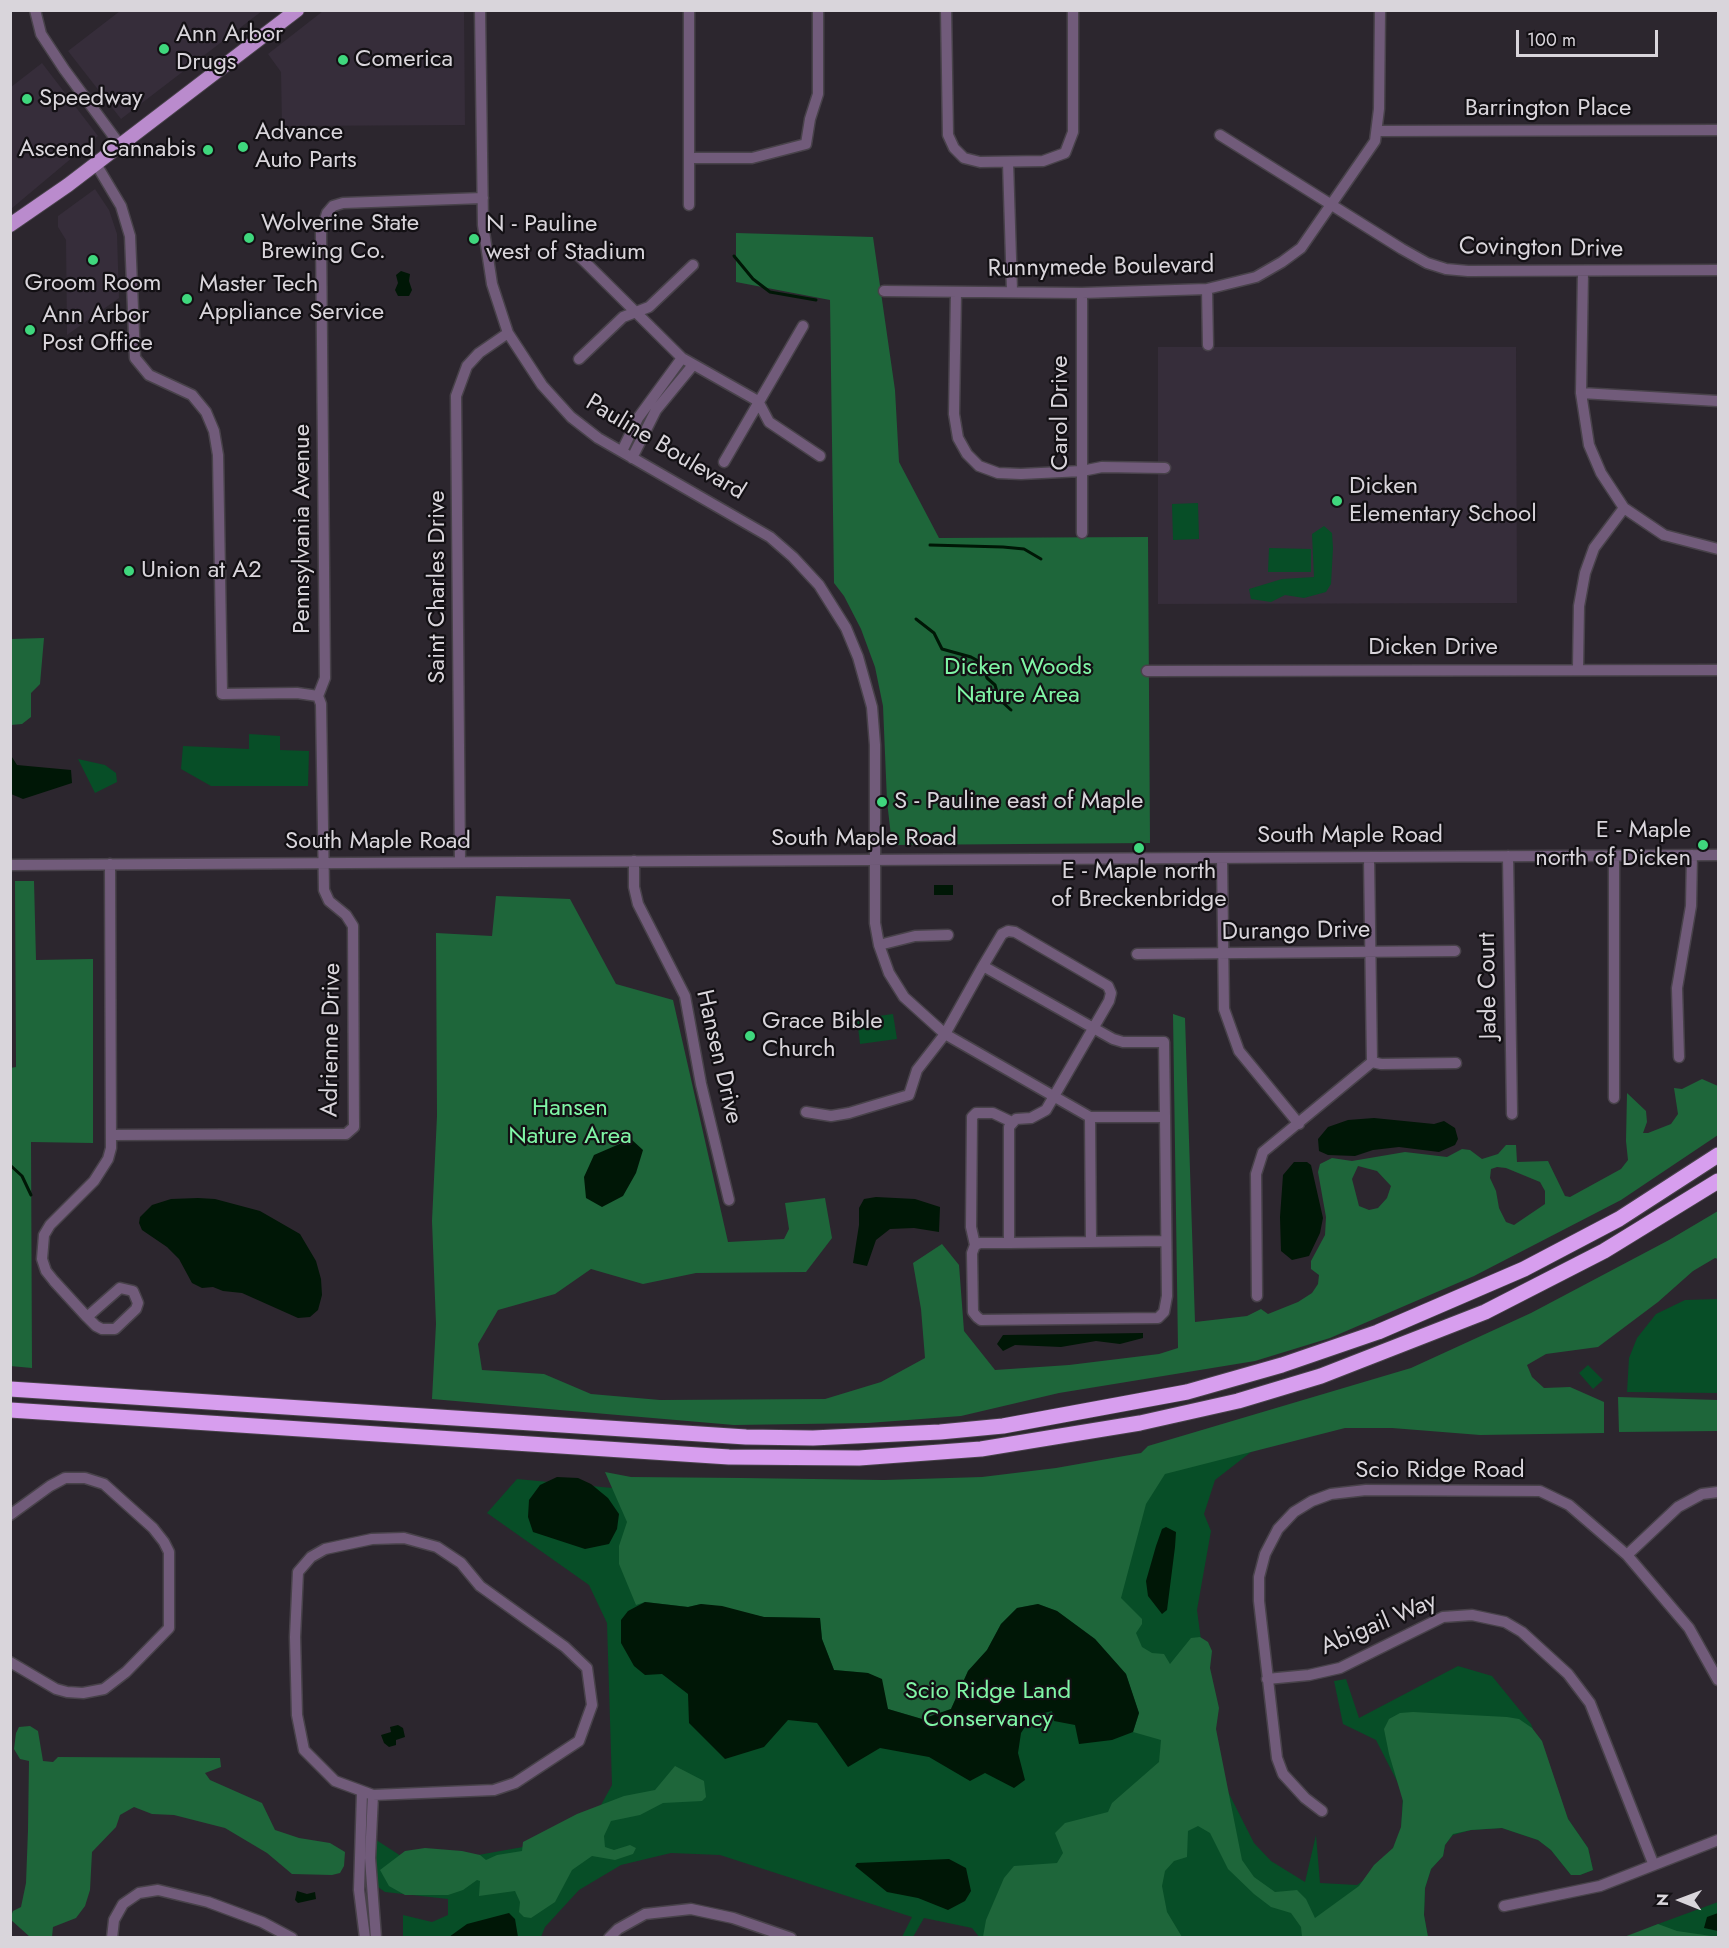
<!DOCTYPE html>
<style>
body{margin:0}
#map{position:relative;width:1729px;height:1948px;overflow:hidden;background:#2c262e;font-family:Jost,sans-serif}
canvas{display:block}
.frame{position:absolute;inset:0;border:12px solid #d9d5db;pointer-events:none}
.north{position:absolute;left:1651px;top:1870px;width:60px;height:60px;-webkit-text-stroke:4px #131014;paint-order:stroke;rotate:271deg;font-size:16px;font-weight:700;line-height:24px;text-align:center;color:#d9d5db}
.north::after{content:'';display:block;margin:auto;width:21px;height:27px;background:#d9d5db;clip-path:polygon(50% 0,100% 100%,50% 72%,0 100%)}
.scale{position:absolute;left:1516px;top:30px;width:142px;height:27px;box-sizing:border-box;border:3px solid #d9d5db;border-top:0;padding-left:8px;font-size:18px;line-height:21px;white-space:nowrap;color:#d9d5db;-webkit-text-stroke:4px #131014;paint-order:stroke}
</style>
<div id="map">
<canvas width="1729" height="1948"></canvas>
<div class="frame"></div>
<div class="north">N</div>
<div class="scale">100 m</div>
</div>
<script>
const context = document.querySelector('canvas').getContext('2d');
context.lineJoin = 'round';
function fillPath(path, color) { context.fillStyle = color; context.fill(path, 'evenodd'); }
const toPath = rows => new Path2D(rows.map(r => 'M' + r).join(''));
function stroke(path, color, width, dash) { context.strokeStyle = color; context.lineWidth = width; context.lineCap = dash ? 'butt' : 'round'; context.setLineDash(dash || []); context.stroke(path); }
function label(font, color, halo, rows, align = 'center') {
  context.font = font + ' Jost,sans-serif'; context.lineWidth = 4.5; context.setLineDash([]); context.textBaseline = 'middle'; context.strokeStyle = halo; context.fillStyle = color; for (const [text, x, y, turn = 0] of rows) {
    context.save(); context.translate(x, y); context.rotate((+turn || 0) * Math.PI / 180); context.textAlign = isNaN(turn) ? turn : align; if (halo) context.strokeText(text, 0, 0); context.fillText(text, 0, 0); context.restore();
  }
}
fillPath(toPath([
 [120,11,120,10,262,11,121,119,68,51],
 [323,11,464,11,465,125,282,126,281,72,268,54],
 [42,63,98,136,11,209,11,87],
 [95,189,109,210,117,234,119,298,67,335,66,240,58,227,58,216],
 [1158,347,1516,347,1517,603,1158,604]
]), '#362d3a');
fillPath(toPath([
 [1198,503,1199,539,1173,540,1172,504],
 [1324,526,1332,533,1333,548,1331,584,1326,592,1304,598,1285,595,1271,602,1251,599,1249,589,1282,579,1314,577,1312,534],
 [1269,548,1311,549,1311,572,1268,572],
 [249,734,280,736,280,750,309,751,308,786,211,786,181,769,183,746,249,749],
 [78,759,105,765,116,773,117,782,95,793],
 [893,1014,897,1039,860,1044,857,1019],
 [1718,1299,1718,1393,1627,1392,1629,1358,1637,1338,1656,1314,1685,1300],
 [1588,1365,1603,1380,1593,1389,1579,1373],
 [1278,1431,1215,1480,1204,1514,1211,1531,1197,1610,1219,1774,1254,1843,1271,1861,1305,1882,1316,1835,1320,1883,1357,1885,1385,1865,1401,1832,1403,1793,1376,1740,1343,1724,1334,1681,1346,1679,1359,1718,1458,1666,1492,1676,1531,1724,1568,1819,1588,1848,1593,1870,1580,1875,1571,1875,1551,1850,1538,1840,1502,1828,1471,1830,1453,1835,1445,1845,1443,1856,1431,1869,1425,1888,1424,1915,1428,1938,980,1938,972,1928,924,1918,913,1937,902,1937,912,1917,720,1855,671,1853,621,1865,579,1890,545,1927,541,1937,403,1937,403,1915,432,1922,448,1915,448,1899,385,1892,358,1873,364,1832,401,1856,467,1857,534,1845,601,1805,612,1785,607,1623,589,1585,487,1513,517,1479,729,1499,894,1497],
 [1718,1902,1718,1937,1624,1938,1658,1924]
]), '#074e27');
fillPath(toPath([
 [736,233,873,237,895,390,899,462,939,538,1148,537,1150,843,892,845,887,801,883,706,875,667,861,629,844,596,834,583,830,300,736,282],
 [44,638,40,684,31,693,31,717,22,724,11,725,11,639],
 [15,881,34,881,36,960,93,959,93,1143,31,1142,32,1368,10,1366,10,1068,16,1067],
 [496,896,570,899,616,984,673,1000,728,1242,784,1239,789,1229,785,1203,825,1198,832,1238,806,1272,696,1273,643,1284,591,1269,555,1294,498,1310,478,1344,482,1370,544,1374,591,1394,660,1400,825,1399,881,1382,925,1358,921,1309,913,1263,942,1244,959,1265,964,1331,995,1370,1069,1365,1159,1354,1178,1348,1173,1014,1185,1018,1195,1322,1247,1316,1261,1309,1268,1314,1298,1302,1312,1293,1318,1284,1319,1275,1311,1269,1311,1261,1325,1235,1326,1217,1318,1172,1320,1164,1332,1158,1352,1161,1405,1152,1447,1157,1462,1149,1470,1150,1482,1159,1498,1154,1506,1145,1516,1145,1517,1162,1548,1161,1565,1196,1570,1197,1621,1169,1628,1160,1626,1141,1627,1093,1646,1111,1647,1122,1643,1133,1648,1133,1671,1124,1678,1114,1674,1088,1682,1089,1702,1079,1718,1086,1718,1135,1621,1200,1474,1276,1330,1338,1255,1361,1059,1393,961,1416,868,1423,734,1425,432,1399,436,1324,432,1221,437,1116,436,933,492,936],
 [1358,1166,1377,1171,1391,1186,1387,1198,1378,1208,1369,1210,1359,1206,1352,1179],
 [1497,1167,1506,1168,1540,1182,1545,1191,1545,1204,1514,1225,1506,1222,1499,1208,1496,1191,1490,1178,1491,1169],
 [1718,1211,1718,1259,1715,1258,1693,1271,1658,1302,1598,1347,1546,1354,1527,1365,1532,1377,1544,1388,1570,1387,1604,1402,1604,1433,1480,1435,1392,1428,1345,1428,1165,1474,1146,1504,1121,1598,1142,1619,1142,1624,1136,1633,1142,1647,1152,1653,1164,1654,1170,1664,1191,1638,1200,1637,1208,1642,1212,1651,1210,1668,1219,1708,1216,1729,1242,1860,1254,1877,1275,1892,1297,1890,1306,1899,1315,1918,1359,1886,1374,1865,1393,1848,1401,1827,1403,1801,1389,1754,1384,1729,1389,1719,1400,1713,1413,1712,1507,1717,1519,1719,1532,1728,1542,1741,1568,1819,1588,1848,1593,1870,1580,1875,1571,1875,1551,1850,1538,1840,1502,1828,1471,1830,1453,1834,1445,1845,1443,1856,1431,1869,1425,1888,1424,1915,1428,1937,1302,1937,1301,1927,1291,1913,1271,1907,1254,1894,1228,1869,1210,1833,1198,1826,1188,1831,1187,1857,1174,1861,1165,1871,1162,1886,1167,1912,1182,1937,983,1937,986,1920,1004,1878,1014,1866,1057,1863,1063,1853,1055,1833,1065,1823,1108,1812,1112,1803,1159,1762,1161,1740,1133,1732,1139,1713,1126,1674,1095,1639,1057,1611,1038,1604,1017,1608,1001,1624,987,1650,968,1671,951,1709,922,1719,888,1709,868,1673,834,1670,822,1639,820,1618,764,1617,701,1604,688,1607,645,1602,636,1605,619,1564,619,1546,627,1522,605,1472,631,1477,742,1478,884,1480,982,1477,1056,1468,1141,1453,1148,1446,1411,1368,1531,1313,1669,1240],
 [1618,1397,1718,1400,1718,1431,1619,1432],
 [30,1726,38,1731,43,1761,53,1762,58,1757,220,1758,221,1767,205,1773,210,1780,262,1803,275,1830,299,1838,330,1843,345,1852,344,1866,340,1873,332,1875,292,1874,267,1853,225,1828,174,1815,152,1814,134,1807,120,1815,116,1827,92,1852,90,1890,85,1906,76,1918,53,1927,52,1937,30,1937,10,1919,13,1911,21,1907,26,1883,28,1830,29,1761,20,1759,14,1749,16,1733,19,1727],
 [675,1766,704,1781,706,1797,702,1801,663,1803,640,1815,611,1821,604,1836,605,1847,614,1850,630,1845,636,1848,633,1854,615,1860,592,1856,572,1870,555,1902,531,1918,524,1917,519,1912,520,1902,515,1891,479,1896,480,1881,477,1880,463,1890,448,1895,405,1895,389,1886,380,1870,405,1851,425,1848,462,1851,480,1855,486,1860,497,1855,522,1851,523,1842,577,1814,624,1796,655,1790],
 [1658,1924,1677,1931,1718,1937,1624,1937]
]), '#1e663a');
fillPath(toPath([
 [401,271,410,274,409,281,412,290,409,296,398,296,395,290,398,283,396,275],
 [10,754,17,765,71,770,72,783,23,799,11,794],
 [934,885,953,885,953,895,934,895],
 [1374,1118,1434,1124,1444,1121,1455,1128,1458,1139,1455,1145,1439,1152,1399,1147,1373,1150,1355,1156,1328,1155,1319,1151,1318,1139,1328,1127,1348,1120],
 [631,1139,643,1150,636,1173,623,1196,602,1207,586,1198,584,1177,594,1155],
 [1294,1162,1307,1162,1311,1165,1323,1218,1320,1233,1309,1256,1292,1260,1281,1251,1280,1217,1283,1175],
 [876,1197,915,1199,940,1207,939,1232,914,1228,890,1229,876,1240,867,1266,853,1263,859,1225,859,1208,864,1199],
 [198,1198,215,1199,260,1211,300,1234,316,1261,321,1279,322,1295,318,1310,310,1317,298,1318,242,1293,223,1291,213,1287,202,1288,192,1283,179,1259,167,1247,142,1230,139,1223,140,1217,152,1205,171,1199],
 [1143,1333,1143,1338,1120,1344,1096,1341,1061,1347,1015,1345,1003,1351,997,1344,1003,1335],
 [557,1477,578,1478,591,1484,608,1498,619,1514,617,1529,609,1544,585,1549,533,1532,528,1517,529,1500,540,1485],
 [1166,1527,1176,1532,1175,1547,1167,1610,1162,1614,1148,1596,1146,1581,1156,1546,1162,1529],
 [645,1602,688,1607,701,1604,722,1606,764,1617,820,1618,822,1639,834,1670,868,1673,882,1679,888,1709,922,1719,951,1709,968,1671,987,1650,1001,1624,1017,1608,1038,1604,1057,1611,1095,1639,1126,1674,1139,1713,1133,1732,1112,1740,1079,1744,1075,1725,1054,1721,1052,1711,1032,1716,1021,1733,1018,1753,1025,1780,1014,1788,985,1773,970,1781,929,1757,880,1748,848,1767,817,1723,788,1720,764,1747,725,1759,689,1723,688,1694,662,1674,645,1675,634,1666,621,1643,621,1620,628,1611],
 [398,1725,403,1728,405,1737,396,1740,396,1745,389,1747,384,1743,381,1735,391,1732,390,1727],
 [949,1859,966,1868,971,1891,965,1901,948,1910,918,1898,887,1892,855,1866,857,1863],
 [297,1891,307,1894,315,1892,316,1899,298,1903,295,1900],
 [509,1913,515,1919,518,1937,449,1937,467,1924],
 [1718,1913,1718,1931,1704,1928,1707,1917]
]), '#001706');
stroke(toPath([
 [734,256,753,279,770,292,816,300],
 [930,545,1003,547,1024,549,1041,559],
 [916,619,934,633,942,649,971,657,982,663,987,678,995,685,999,699,1011,710],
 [10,1165,22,1176,31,1195]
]), '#001706', 3);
const minor = toPath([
 [35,10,41,34,64,69,120,145],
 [480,10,483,225,492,284,508,333,542,385,571,417,598,438,770,537,793,557,819,585,846,628,858,657,872,707,875,745,875,923,879,945,889,973,904,997,945,1034,1090,1117,1165,1117,1164,1042,1123,1042,1113,1039,983,966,945,1034,917,1070,909,1095,849,1113,831,1116,806,1112],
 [689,10,689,205],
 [946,10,948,135,954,148,964,158,980,162,1043,161,1065,153,1073,132,1073,10],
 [1378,131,1718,130],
 [1220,135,1402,249,1427,263,1446,269,1468,271,1718,270],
 [689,158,752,158,806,144,810,119,818,94,818,10],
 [1008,162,1012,291],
 [96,164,121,206,130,236,135,358,149,375,192,395,206,412,214,431,218,455,222,694,297,693,318,696],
 [574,251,682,358,758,401,769,422,820,456],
 [1583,272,1581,393,1589,445,1601,473,1624,508,1664,535,1718,549],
 [1207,289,1208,345],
 [884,291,1082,293,1207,289,1256,277,1282,262,1301,248,1375,141,1379,109,1380,10],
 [956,292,954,414,958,438,967,454,979,466,998,473,1021,474,1082,471,1102,467,1165,468],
 [1082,293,1082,533],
 [579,359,623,317,649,307,693,265],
 [1581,393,1718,401],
 [622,451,638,418,682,358],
 [632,458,656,410,693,365],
 [724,462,803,326],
 [1578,668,1579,606,1585,573,1594,548,1624,508],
 [1147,671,1718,670],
 [1508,856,1512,1114],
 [1614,856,1614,1098],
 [1222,858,1224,1009,1239,1051,1299,1124],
 [1369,858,1372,1062],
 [634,861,634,887,638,904,685,996,701,1084,729,1200],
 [460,862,456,396,467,366,479,353,508,333],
 [10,865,1718,855],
 [879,945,915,936,948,935],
 [1137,954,1455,951],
 [983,966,1002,934,1008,931,1015,932,1108,986,1111,993,1109,1001,1046,1110,1031,1118,1016,1119,1009,1127,1009,1243,980,1243,975,1245,972,1253,973,1312,977,1317,981,1320,1158,1318,1164,1312,1167,1296,1165,1117],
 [1679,1057,1677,988,1691,906,1692,855],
 [1372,1062,1381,1064,1456,1063],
 [1090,1117,1091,1242],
 [111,1135,341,1134,346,1134,354,1127,353,926,346,915,329,901,324,890,321,704,318,696,325,678,321,233,327,213,333,206,343,203,483,198],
 [1009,1243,1166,1241],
 [975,1245,971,1227,972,1117,976,1113,993,1113,1012,1122],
 [1257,1296,1256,1174,1263,1152,1372,1062],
 [87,1317,120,1288,133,1291,138,1303,136,1309,115,1329,102,1329,96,1326,87,1317,54,1281,46,1271,42,1259,44,1235,50,1225,94,1181,108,1159,111,1148,110,864],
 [10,1515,50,1486,65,1478,85,1478,104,1484,153,1528,164,1542,169,1552,169,1628,126,1672,104,1689,83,1693,67,1692,56,1689,10,1662],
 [404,1538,437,1547,461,1563,480,1586,565,1647,587,1668,592,1705,579,1741,515,1783,494,1790,373,1795,335,1781,304,1750,297,1715,295,1637,298,1572,311,1557,325,1549,372,1539,404,1538],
 [1627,1555,1678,1507,1702,1494,1718,1492],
 [1267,1679,1309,1675,1340,1668,1443,1617,1472,1615,1505,1622,1522,1632,1568,1674,1590,1703,1653,1863],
 [362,1793,359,1890,365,1938],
 [373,1795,370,1858,376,1938],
 [1322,1811,1305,1798,1283,1774,1277,1758,1259,1601,1259,1577,1265,1554,1278,1529,1294,1512,1312,1501,1331,1494,1366,1490,1540,1491,1569,1505,1627,1555,1689,1628,1718,1680],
 [1504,1906,1600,1886,1718,1840],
 [112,1938,114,1920,123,1904,139,1893,158,1890,208,1902,262,1922,292,1938],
 [609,1938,618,1929,645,1914,691,1909,733,1918,791,1938]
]);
const major = toPath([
 [10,225,68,185,297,10]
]);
const highway = toPath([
 [10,1389,746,1437,813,1438,940,1432,1003,1426,1187,1392,1282,1365,1378,1332,1524,1269,1619,1219,1718,1155],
 [10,1410,729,1457,859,1458,981,1449,1140,1423,1238,1401,1321,1376,1485,1312,1604,1251,1718,1181]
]);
stroke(minor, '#48424a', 13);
stroke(major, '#48424a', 16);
stroke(highway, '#48424a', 17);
stroke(minor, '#715b7a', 10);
stroke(major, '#ba8bcd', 14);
stroke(highway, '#d79eee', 15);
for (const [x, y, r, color] of [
 [164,49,6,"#3fd77d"],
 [343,60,6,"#3fd77d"],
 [27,99,6,"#3fd77d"],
 [243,147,6,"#3fd77d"],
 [208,150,6,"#3fd77d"],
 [249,238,6,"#3fd77d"],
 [474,239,6,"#3fd77d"],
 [93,260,6,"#3fd77d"],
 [187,299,6,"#3fd77d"],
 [30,330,6,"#3fd77d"],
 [1337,501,6,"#3fd77d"],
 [129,571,6,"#3fd77d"],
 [882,802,6,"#3fd77d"],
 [1703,845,6,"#3fd77d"],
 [1139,848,6,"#3fd77d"],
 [750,1036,6,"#3fd77d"]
]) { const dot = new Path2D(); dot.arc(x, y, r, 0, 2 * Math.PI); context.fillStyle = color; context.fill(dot); stroke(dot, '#131014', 2); }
label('24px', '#d9d5db', '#131014', [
 ["Ann Arbor",176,35],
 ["Drugs",176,63],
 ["Comerica",355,60],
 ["Speedway",39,99],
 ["Advance",255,133],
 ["Auto Parts",255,161],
 ["Ascend Cannabis",196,150,"right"],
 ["Wolverine State",261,224],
 ["Brewing Co.",261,252],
 ["N - Pauline",486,225],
 ["west of Stadium",486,253],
 ["Groom Room",93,284,"center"],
 ["Master Tech",199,285],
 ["Appliance Service",199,313],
 ["Ann Arbor",42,316],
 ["Post Office",42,344],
 ["Dicken",1349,487],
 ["Elementary School",1349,515],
 ["Union at A2",141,571],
 ["S - Pauline east of Maple",894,802],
 ["E - Maple",1691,831,"right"],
 ["north of Dicken",1691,859,"right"],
 ["E - Maple north",1139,872,"center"],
 ["of Breckenbridge",1139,900,"center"],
 ["Grace Bible",762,1022],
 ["Church",762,1050]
], 'left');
label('24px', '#d9d5db', '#131014', [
 ["Barrington Place",1548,109],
 ["Covington Drive",1541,249,1],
 ["Runnymede Boulevard",1101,268,-1],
 ["Carol Drive",1061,413,-90],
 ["Pauline Boulevard",665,448,31],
 ["Pennsylvania Avenue",303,529,-90],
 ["Saint Charles Drive",438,587,-90],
 ["Dicken Drive",1433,648],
 ["South Maple Road",1350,836],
 ["South Maple Road",864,839],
 ["South Maple Road",378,842],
 ["Durango Drive",1296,932,-1],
 ["Jade Court",1489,986,-91],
 ["Adrienne Drive",332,1040,-89],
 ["Hansen Drive",718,1057,77],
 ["Scio Ridge Road",1440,1471],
 ["Abigail Way",1379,1625,-23]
]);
label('24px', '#80f6a6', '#131014', [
 ["Dicken Woods",1018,668],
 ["Nature Area",1018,696],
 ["Hansen",570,1109],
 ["Nature Area",570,1137],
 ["Scio Ridge Land",988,1692],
 ["Conservancy",988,1720]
]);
</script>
